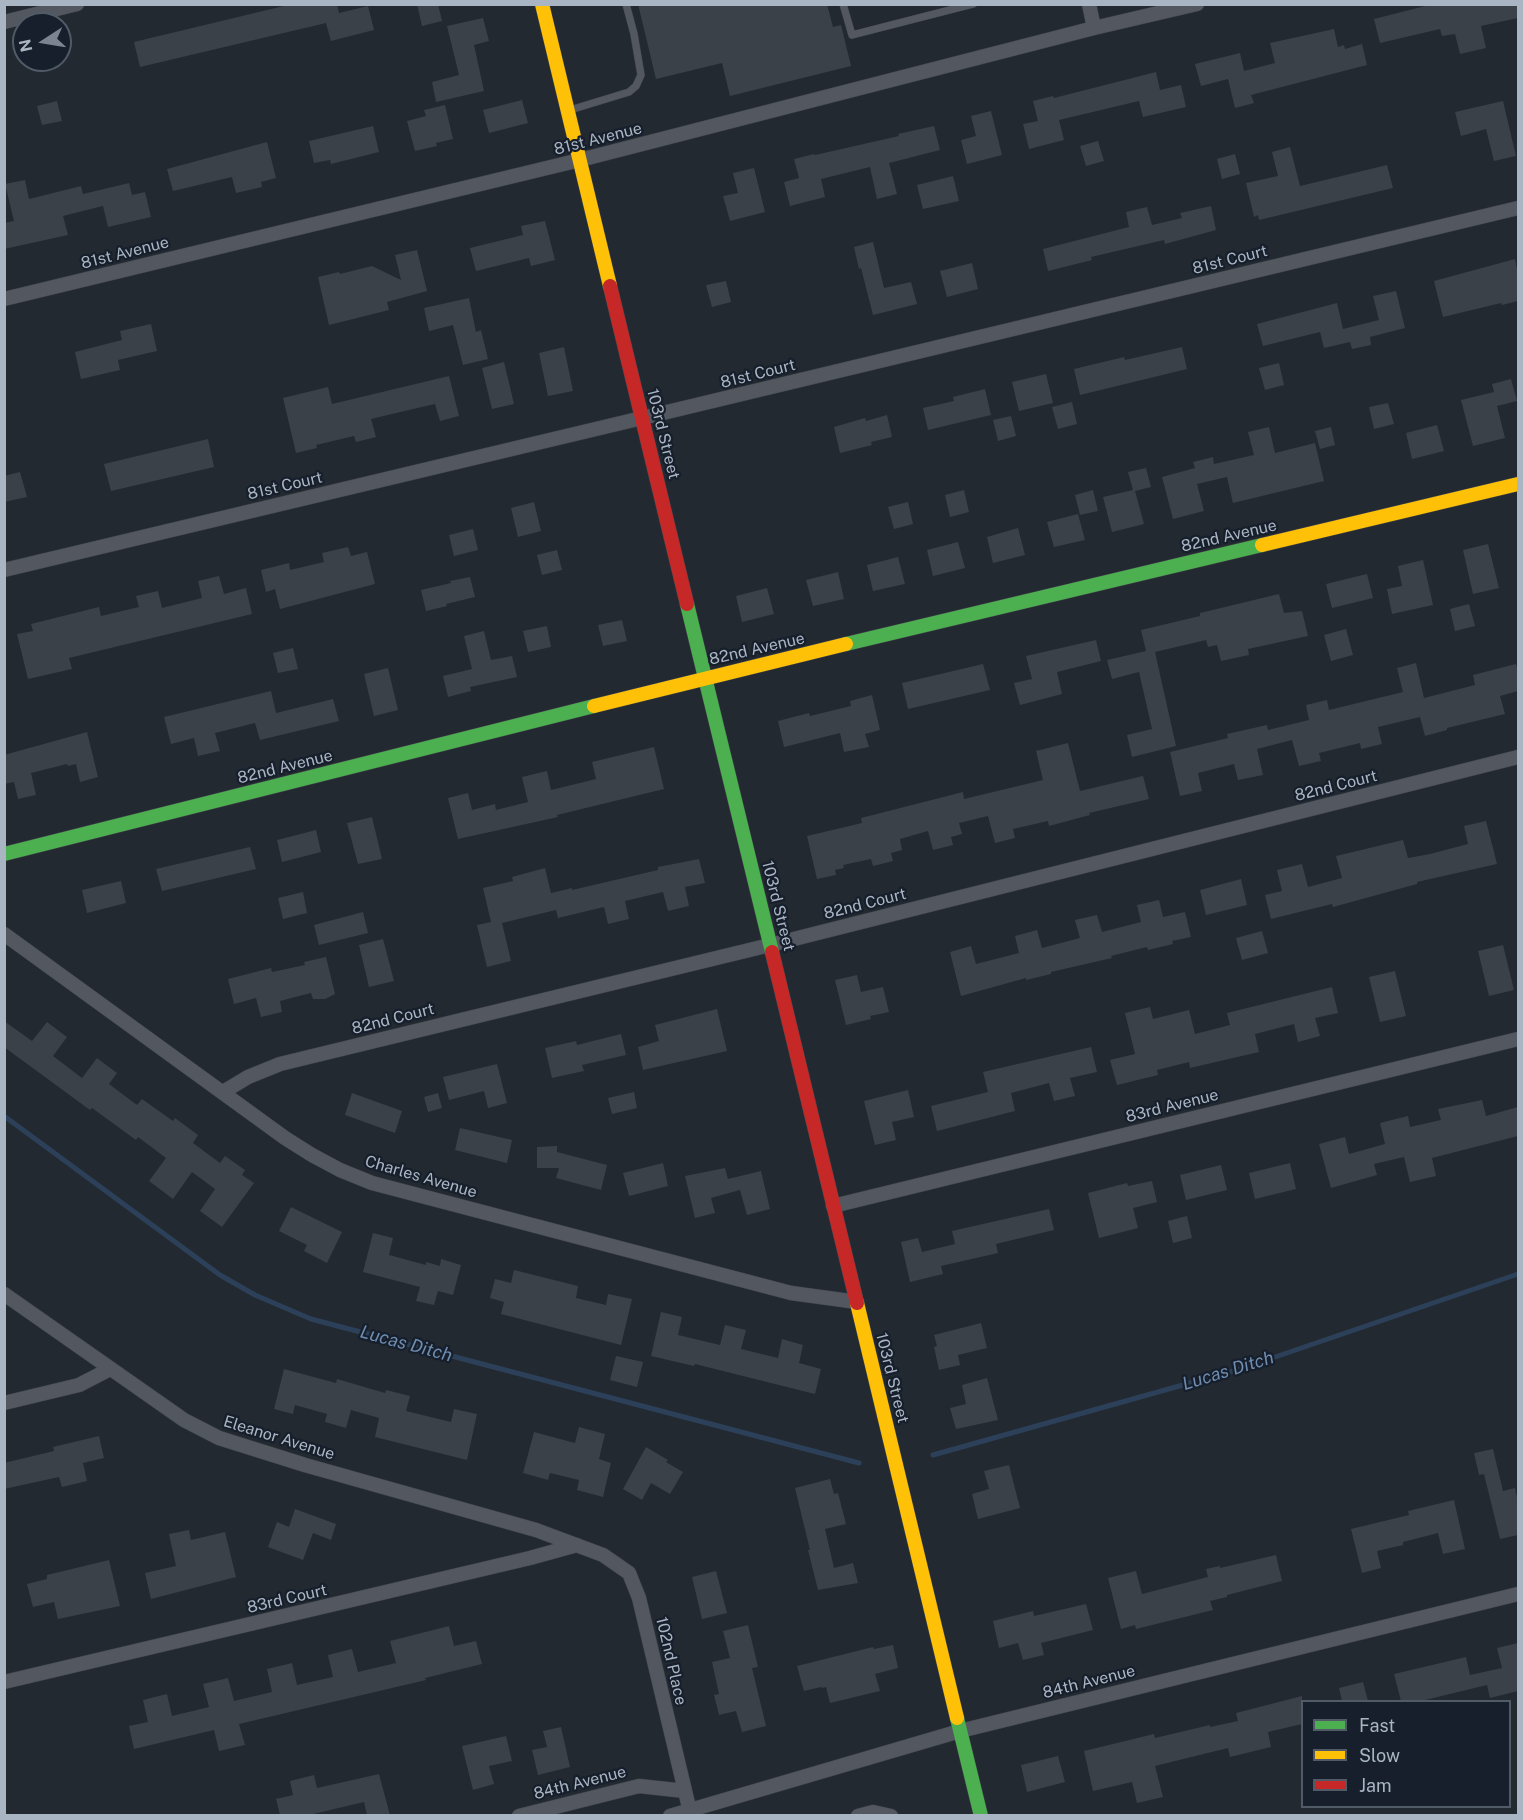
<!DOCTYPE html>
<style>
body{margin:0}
#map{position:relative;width:1523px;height:1820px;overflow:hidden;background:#232930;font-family:"Public Sans",sans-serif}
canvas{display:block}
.frame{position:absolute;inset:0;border:6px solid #aab5c4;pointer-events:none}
.legend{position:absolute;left:1301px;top:1700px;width:210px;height:108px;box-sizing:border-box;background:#161f2b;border:2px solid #515b68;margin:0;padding:8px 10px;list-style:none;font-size:18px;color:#aab5c4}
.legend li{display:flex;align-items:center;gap:12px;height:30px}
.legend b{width:30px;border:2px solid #515b68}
.north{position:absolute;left:12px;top:12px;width:60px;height:60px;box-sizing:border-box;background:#161f2b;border:2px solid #515b68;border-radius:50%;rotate:258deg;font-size:16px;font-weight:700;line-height:24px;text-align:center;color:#aab5c4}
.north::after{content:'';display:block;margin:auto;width:21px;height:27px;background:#7b8490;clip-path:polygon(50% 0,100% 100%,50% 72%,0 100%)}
</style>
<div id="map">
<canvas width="1523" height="1820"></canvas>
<div class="frame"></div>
<ul class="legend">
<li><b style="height:8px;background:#4caf50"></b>Fast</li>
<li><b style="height:8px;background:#ffc107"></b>Slow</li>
<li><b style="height:8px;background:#c62828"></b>Jam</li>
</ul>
<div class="north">N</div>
</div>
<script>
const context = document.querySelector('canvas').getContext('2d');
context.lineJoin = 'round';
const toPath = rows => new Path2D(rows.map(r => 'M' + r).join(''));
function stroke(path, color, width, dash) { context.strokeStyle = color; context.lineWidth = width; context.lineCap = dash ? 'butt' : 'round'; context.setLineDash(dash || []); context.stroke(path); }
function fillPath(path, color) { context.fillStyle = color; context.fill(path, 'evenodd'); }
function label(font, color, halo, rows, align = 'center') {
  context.font = font + ' "Public Sans",sans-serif'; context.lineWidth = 4.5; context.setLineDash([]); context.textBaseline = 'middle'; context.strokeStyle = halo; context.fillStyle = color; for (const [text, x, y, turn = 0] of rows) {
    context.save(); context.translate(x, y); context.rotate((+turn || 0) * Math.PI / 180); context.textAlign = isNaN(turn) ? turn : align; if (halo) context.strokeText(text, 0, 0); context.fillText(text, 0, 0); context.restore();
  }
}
stroke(toPath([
 [4,1116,220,1275,255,1295,311,1319,859,1463],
 [933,1455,1240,1369,1518,1274]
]), '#2c4159', 5);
fillPath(toPath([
 [292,4,337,4,339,13,368,6,374,30,331,41,326,23,140,67,134,42],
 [417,4,438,4,442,21,422,26],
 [638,4,827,4,833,27,841,25,851,66,730,96,722,63,656,79],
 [1433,4,1518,4,1518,18,1481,26,1486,48,1460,54,1455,34,1442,36,1440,29,1380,43,1374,19],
 [483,18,489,41,474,45,484,91,436,102,432,82,459,75,447,26],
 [1334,29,1338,47,1344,45,1345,49,1362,44,1367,65,1251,95,1254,103,1235,108,1228,79,1201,86,1195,64,1240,53,1244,71,1275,63,1270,43],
 [1156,72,1160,90,1181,85,1186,107,1143,117,1139,101,1059,120,1064,140,1029,149,1023,124,1038,121,1033,101,1053,96,1054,98],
 [522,100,528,123,489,133,483,110],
 [57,101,62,121,42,125,37,106],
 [1503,101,1516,156,1494,161,1486,129,1461,136,1455,112],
 [445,105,453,139,436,143,437,146,415,151,407,121,426,116,424,110],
 [991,111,1002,155,967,164,961,140,976,136,971,116],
 [373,126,379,152,331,164,330,160,314,163,309,141],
 [934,126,940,150,889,163,897,194,877,199,870,167,821,179,825,197,790,206,784,182,799,178,794,159,814,154,815,155,899,136,898,134],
 [1098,141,1104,161,1086,166,1080,146],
 [267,142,276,178,261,182,262,187,236,193,232,177,173,191,167,169],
 [1290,147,1300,186,1387,165,1393,188,1259,220,1258,215,1254,217,1246,183,1278,176,1272,152],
 [1235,154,1240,174,1222,179,1217,159],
 [754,168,765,212,730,221,723,196,738,193,733,173],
 [953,176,959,201,923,209,917,185],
 [25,180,29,199,81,186,83,194,129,183,132,195,145,192,151,217,108,227,103,206,63,216,68,235,4,249,4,223,14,221,5,184],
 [1211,206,1216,230,1165,244,1164,240,1091,257,1092,260,1048,271,1043,249,1129,227,1126,212,1147,207,1152,225,1182,218,1180,213],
 [545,221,555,260,531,266,529,258,476,271,470,248,523,235,521,226],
 [873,242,884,288,911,282,917,304,873,315,861,268,859,269,854,247],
 [417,250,427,291,387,302,389,310,329,325,318,277,339,272,340,274,372,266,401,280,395,255],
 [1515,259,1518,274,1518,301,1502,305,1501,303,1443,317,1434,281],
 [972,263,978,289,947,297,940,271],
 [726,281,731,302,712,307,706,285],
 [1396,291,1405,328,1370,337,1371,345,1352,349,1350,342,1324,348,1320,332,1263,346,1257,324,1337,303,1343,329,1379,320,1373,296],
 [469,298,476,332,481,330,488,359,463,365,453,325,429,331,424,308],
 [151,324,157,351,118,360,120,370,81,379,75,352,122,340,120,331],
 [564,347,573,391,548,396,539,353],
 [1182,347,1187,369,1080,395,1074,369,1124,357,1125,360],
 [504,362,514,404,492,409,482,368],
 [1279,363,1284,385,1265,390,1259,368],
 [1046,374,1053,403,1019,411,1012,382],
 [449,376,459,416,440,421,435,404,413,409,371,419,376,437,356,442,354,436,316,445,317,448,296,453,283,398,328,387,332,404],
 [1511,379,1517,401,1497,406,1505,438,1473,446,1461,400,1494,392,1492,384],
 [985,389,991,415,928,430,923,408,954,401,953,397],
 [1072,402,1077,424,1058,429,1052,407],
 [1388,403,1394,424,1374,429,1369,407],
 [887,415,892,437,871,442,872,445,840,453,834,427,865,418,866,421],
 [1011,416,1016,436,998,441,993,420],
 [1437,425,1444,451,1412,459,1406,433],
 [1269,427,1275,453,1315,443,1324,481,1233,503,1227,477,1197,484,1204,511,1173,519,1162,477,1195,468,1193,462,1213,457,1214,464,1254,455,1248,432],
 [1331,427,1335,445,1320,449,1315,431],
 [208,439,214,467,111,491,104,464],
 [1146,468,1151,487,1135,491,1144,524,1112,532,1103,497,1133,490,1128,472],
 [20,472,27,497,4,502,4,476],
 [964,490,969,512,950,517,945,495],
 [1093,490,1098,511,1080,515,1075,495],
 [534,502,541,531,518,537,511,508],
 [908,502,913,524,894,529,888,507],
 [1078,514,1085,540,1054,547,1047,522],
 [1018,528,1025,555,993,563,987,537],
 [473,529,478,550,454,556,449,535],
 [958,542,965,568,933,576,927,550],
 [1488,544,1499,588,1473,594,1463,550],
 [348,547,351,556,367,552,375,584,280,609,275,589,266,592,261,570,289,563,290,570,324,562,322,553],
 [557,550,562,570,542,575,537,555],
 [898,557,905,584,873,591,867,565],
 [1423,560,1433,605,1392,614,1387,589,1402,586,1398,566],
 [838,572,844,599,813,606,806,580],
 [1367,574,1373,598,1332,608,1326,584],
 [219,576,224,594,246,588,252,614,69,658,72,669,28,679,17,634,33,631,31,624,99,607,101,616,139,607,136,596,158,591,162,608,202,598,198,581],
 [470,577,475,597,446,604,447,606,426,611,421,590,451,583,450,581],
 [767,588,774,614,742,622,736,596],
 [1279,594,1284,613,1302,611,1308,636,1248,649,1249,655,1221,661,1217,645,1208,647,1206,640,1155,652,1176,746,1132,757,1127,735,1152,729,1139,672,1112,679,1107,660,1146,651,1141,630,1200,616,1200,613],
 [1469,604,1475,626,1455,631,1450,609],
 [622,620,627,641,603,646,598,625],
 [547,626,551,647,528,652,523,631],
 [1346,629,1353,655,1331,661,1324,635],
 [484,631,491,660,512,656,517,677,470,687,471,691,448,697,443,676,472,669,464,636],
 [1096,640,1101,661,1057,672,1062,694,1020,705,1014,683,1032,679,1026,656],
 [293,648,298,669,278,673,273,653],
 [1416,663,1424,698,1475,685,1473,675,1516,664,1518,672,1518,691,1500,696,1505,714,1447,728,1447,730,1425,736,1420,717,1378,727,1382,744,1361,749,1360,743,1319,753,1321,761,1299,766,1292,740,1257,749,1263,775,1238,780,1234,764,1198,773,1202,791,1180,796,1170,752,1228,738,1227,734,1267,725,1268,730,1309,720,1306,705,1327,700,1329,710,1403,692,1397,668],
 [983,664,990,690,908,709,902,683],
 [388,668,398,710,374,716,364,674],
 [271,691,276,713,333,699,339,721,260,740,255,723,215,733,220,751,198,756,194,738,171,744,164,717],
 [872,695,880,730,865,734,869,747,844,752,840,733,784,747,778,721,809,713,810,716,851,706,850,701],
 [87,732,98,777,80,782,76,764,68,766,67,764,31,773,36,795,18,799,14,782,4,784,4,755],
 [1068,743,1080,791,1143,776,1149,799,1089,813,1090,815,1049,826,1048,821,1013,829,1015,838,995,843,988,816,959,823,962,834,951,837,953,845,933,850,928,831,900,839,902,850,891,853,893,861,873,866,871,859,843,865,844,868,835,870,836,875,817,879,807,836,862,823,861,818,963,792,964,799,1043,780,1036,751],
 [654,747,664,789,557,815,558,817,458,839,448,798,468,793,472,810,495,804,496,810,528,802,522,777,547,771,551,790,596,779,592,762],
 [372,817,382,859,358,864,347,823],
 [1486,821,1497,864,1417,882,1417,884,1333,907,1332,904,1271,919,1265,895,1282,891,1277,870,1302,864,1308,887,1342,878,1336,856,1403,840,1408,858,1430,854,1468,844,1464,826],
 [316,830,321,852,282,862,277,840],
 [250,847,256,869,162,891,156,869],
 [699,859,705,883,685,887,689,906,668,911,663,892,625,901,629,919,608,924,604,907,558,918,556,910,502,923,511,961,487,967,477,925,491,922,483,888,513,881,512,877,545,868,551,893,572,888,572,890,658,870,658,867],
 [1241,879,1247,905,1206,915,1200,890],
 [121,881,126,903,87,913,82,890],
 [303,892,307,913,283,919,278,898],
 [1159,900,1163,917,1185,912,1191,937,1172,941,1173,944,1148,950,1147,947,1111,956,1112,958,1051,972,1051,974,1026,980,1026,978,961,996,950,952,971,946,976,964,1019,953,1015,936,1037,930,1042,948,1080,938,1075,920,1097,915,1102,932,1141,922,1137,905],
 [363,912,368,933,319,945,314,925],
 [1262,931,1268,953,1242,960,1236,938],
 [383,939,394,981,369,987,359,945],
 [1503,945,1514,990,1489,996,1478,951],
 [326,957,335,994,325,999,313,999,311,993,280,1001,282,1012,261,1017,256,998,234,1004,228,979,271,968,272,972,305,965,304,962],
 [1395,971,1406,1016,1380,1022,1369,977],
 [857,975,861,992,883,987,889,1012,870,1016,871,1019,846,1025,835,980],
 [1332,987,1338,1013,1315,1018,1320,1036,1298,1042,1294,1024,1255,1034,1259,1052,1190,1068,1189,1062,1157,1070,1158,1075,1117,1085,1110,1060,1135,1054,1125,1013,1150,1007,1153,1019,1189,1010,1195,1034,1230,1025,1227,1013],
 [717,1009,727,1051,643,1070,638,1047,659,1041,655,1025],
 [4,1021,32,1041,47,1022,67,1037,53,1056,82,1078,97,1058,117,1073,109,1084,137,1105,142,1099,173,1121,175,1118,198,1135,193,1143,220,1163,225,1156,245,1170,242,1175,254,1183,222,1227,200,1211,215,1189,192,1172,173,1199,149,1181,166,1158,138,1137,136,1140,92,1108,90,1110,4,1047],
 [621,1034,626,1055,582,1065,584,1071,552,1078,545,1048,576,1041,577,1045],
 [1091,1047,1097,1072,1070,1078,1075,1096,1054,1101,1049,1083,1011,1093,1015,1111,937,1131,931,1106,988,1092,983,1072],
 [497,1064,507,1103,488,1108,484,1091,449,1100,443,1077],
 [908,1090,914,1117,892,1122,896,1140,875,1145,864,1101],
 [634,1092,637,1108,612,1114,608,1098],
 [352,1093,402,1111,395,1133,345,1115],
 [438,1093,442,1108,428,1112,424,1097],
 [1482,1100,1486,1116,1518,1107,1518,1136,1432,1158,1436,1176,1410,1182,1404,1157,1374,1164,1377,1175,1331,1188,1319,1144,1345,1137,1349,1154,1385,1144,1380,1123,1408,1116,1410,1127,1441,1120,1438,1109],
 [460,1128,512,1140,507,1163,455,1150],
 [557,1146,557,1152,607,1165,601,1190,556,1178,559,1168,537,1168,537,1147],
 [663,1163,668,1186,629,1196,623,1173],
 [1290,1163,1296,1189,1255,1199,1249,1173],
 [1221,1165,1227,1190,1186,1200,1180,1175],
 [725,1168,728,1179,761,1171,770,1209,747,1215,740,1190,711,1198,715,1213,695,1218,685,1176],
 [1152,1181,1157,1202,1133,1208,1138,1228,1099,1238,1088,1193,1127,1183,1128,1186],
 [291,1207,342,1232,327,1263,304,1251,307,1245,279,1231],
 [1049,1209,1054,1230,996,1244,998,1253,941,1266,943,1274,910,1282,901,1242,918,1238,922,1252,955,1244,952,1231],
 [1187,1216,1192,1238,1173,1243,1168,1221],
 [373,1233,393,1238,389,1255,426,1265,426,1262,440,1266,441,1259,461,1265,453,1295,438,1291,434,1305,416,1301,420,1287,363,1272],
 [514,1270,578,1286,576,1298,606,1305,608,1294,632,1299,621,1345,501,1314,504,1302,490,1298,495,1279,511,1283],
 [661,1312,682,1317,678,1335,720,1345,725,1325,746,1330,741,1349,778,1358,782,1339,803,1345,799,1363,821,1369,815,1394,695,1364,694,1366,651,1356],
 [981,1323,987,1348,958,1355,960,1365,939,1370,934,1347,937,1346,934,1335],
 [616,1356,643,1362,637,1387,610,1380],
 [284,1369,336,1383,337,1379,385,1393,386,1390,410,1396,406,1411,451,1422,454,1409,477,1414,467,1460,375,1437,379,1418,351,1410,346,1428,325,1422,327,1414,295,1405,293,1414,274,1409],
 [987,1378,998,1420,956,1429,950,1408,966,1404,962,1385],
 [579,1427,605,1434,599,1459,611,1463,603,1497,577,1490,579,1480,550,1473,548,1480,523,1473,534,1432,575,1443],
 [99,1436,104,1458,83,1463,87,1481,62,1487,59,1477,4,1489,4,1463,54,1451,53,1447],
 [646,1447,668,1460,666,1462,683,1472,670,1494,651,1483,642,1500,623,1489],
 [1493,1449,1503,1491,1515,1488,1518,1502,1518,1535,1500,1539,1484,1474,1479,1475,1474,1453],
 [1009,1465,1020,1508,978,1519,972,1494,989,1489,984,1471],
 [830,1479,834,1494,838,1493,846,1524,825,1529,834,1568,853,1563,858,1583,818,1590,808,1550,810,1550,795,1488],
 [1454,1500,1465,1549,1443,1554,1438,1533,1403,1542,1403,1545,1377,1551,1381,1568,1362,1573,1351,1529,1409,1515,1408,1511],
 [295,1509,336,1524,331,1540,313,1533,303,1560,268,1547,277,1522,289,1527],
 [189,1530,191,1540,225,1532,236,1577,151,1599,145,1573,176,1566,169,1534],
 [1276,1555,1282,1581,1227,1595,1227,1597,1210,1601,1213,1610,1136,1629,1135,1625,1121,1629,1108,1578,1136,1571,1142,1594,1208,1577,1206,1569,1220,1566,1220,1568],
 [109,1560,120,1606,58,1619,54,1602,33,1607,27,1584,47,1579,47,1575],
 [716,1571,727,1613,702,1619,692,1577],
 [1086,1604,1093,1630,1041,1643,1044,1655,1023,1660,1018,1643,999,1648,993,1621,1033,1611,1034,1616],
 [748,1625,758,1667,752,1668,766,1726,742,1732,736,1711,719,1715,714,1695,719,1694,712,1662,730,1658,723,1631],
 [449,1626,454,1646,476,1641,482,1664,425,1678,426,1680,239,1724,245,1745,219,1751,214,1730,134,1749,129,1726,148,1722,143,1700,167,1694,172,1716,209,1707,203,1684,228,1678,234,1701,272,1692,267,1669,292,1663,297,1685,333,1677,328,1655,352,1649,358,1672,396,1663,390,1641],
 [1518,1643,1518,1691,1490,1698,1487,1685,1421,1701,1401,1701,1394,1674,1466,1657,1470,1675,1502,1668,1497,1648],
 [893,1645,898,1668,875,1674,880,1691,830,1703,826,1687,822,1688,821,1687,804,1691,797,1666,873,1647,874,1649],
 [1363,1682,1368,1701,1342,1701,1339,1688],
 [1302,1696,1302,1724,1268,1732,1271,1747,1230,1757,1228,1748,1155,1766,1163,1797,1137,1803,1132,1782,1093,1791,1084,1751,1154,1734,1155,1738,1210,1725,1210,1727,1238,1721,1236,1713],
 [561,1727,570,1767,538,1775,532,1750,547,1747,543,1731],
 [506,1736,512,1761,489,1766,494,1784,473,1790,462,1746],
 [1058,1756,1065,1782,1027,1792,1021,1765],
 [379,1774,390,1815,367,1815,364,1802,309,1815,280,1815,276,1799,293,1795,290,1781,314,1775,317,1788]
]), '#3b4148');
const lane = toPath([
 [843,4,852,35,973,4],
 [570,110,629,92,636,86,641,75,634,34,626,4]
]);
const street = toPath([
 [1089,4,1094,28],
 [4,22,77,4],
 [4,299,580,160,1094,28,1197,4],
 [4,570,642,418,1518,208],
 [4,934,285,1138,312,1155,340,1170,372,1183,791,1293,857,1302],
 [223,1092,248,1077,280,1064,770,945,1518,757],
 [833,1206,1518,1039],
 [4,1294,184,1420,219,1438,305,1465,536,1530,603,1555,629,1573,639,1598,691,1816],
 [4,1403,79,1385,110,1369],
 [4,1682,530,1558,577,1545],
 [519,1816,639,1786,685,1791],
 [670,1816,960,1731,1518,1594],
 [858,1816,873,1812,891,1816]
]);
const fast = toPath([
 [687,604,772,952],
 [846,644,1262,545],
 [4,854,594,706],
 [957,1718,981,1816]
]);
const slow = toPath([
 [542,4,610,286],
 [1262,545,1518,484],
 [594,706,846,644],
 [857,1303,957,1718]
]);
const jam = toPath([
 [610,286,687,604],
 [772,952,857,1303]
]);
stroke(lane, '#40454b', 8);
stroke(street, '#40454b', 15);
stroke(fast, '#40454b', 15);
stroke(slow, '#40454b', 15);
stroke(jam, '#40454b', 15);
stroke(lane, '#525760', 7);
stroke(street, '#525760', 14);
stroke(fast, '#4caf50', 14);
stroke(slow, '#ffc107', 14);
stroke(jam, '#c62828', 14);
label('16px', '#aab5c4', '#161f2b', [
 ["81st Avenue",598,139,-14],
 ["81st Avenue",125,253,-14],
 ["81st Court",1230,260,-14],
 ["81st Court",758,374,-14],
 ["103rd Street",663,434,76],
 ["81st Court",285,486,-13],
 ["82nd Avenue",1229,536,-13],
 ["82nd Avenue",757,649,-13],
 ["82nd Avenue",285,767,-14],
 ["82nd Court",1336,786,-14],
 ["82nd Court",865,904,-14],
 ["103rd Street",778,906,76],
 ["82nd Court",393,1019,-14],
 ["83rd Avenue",1172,1106,-14],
 ["Charles Avenue",421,1177,16],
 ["103rd Street",892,1378,76],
 ["Eleanor Avenue",279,1438,17],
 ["83rd Court",287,1599,-13],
 ["102nd Place",671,1661,77],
 ["84th Avenue",1089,1682,-14],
 ["84th Avenue",580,1783,-14]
]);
label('italic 18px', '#6f8db0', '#161f2b', [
 ["Lucas Ditch",406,1344,15],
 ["Lucas Ditch",1228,1371,-17]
]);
</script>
